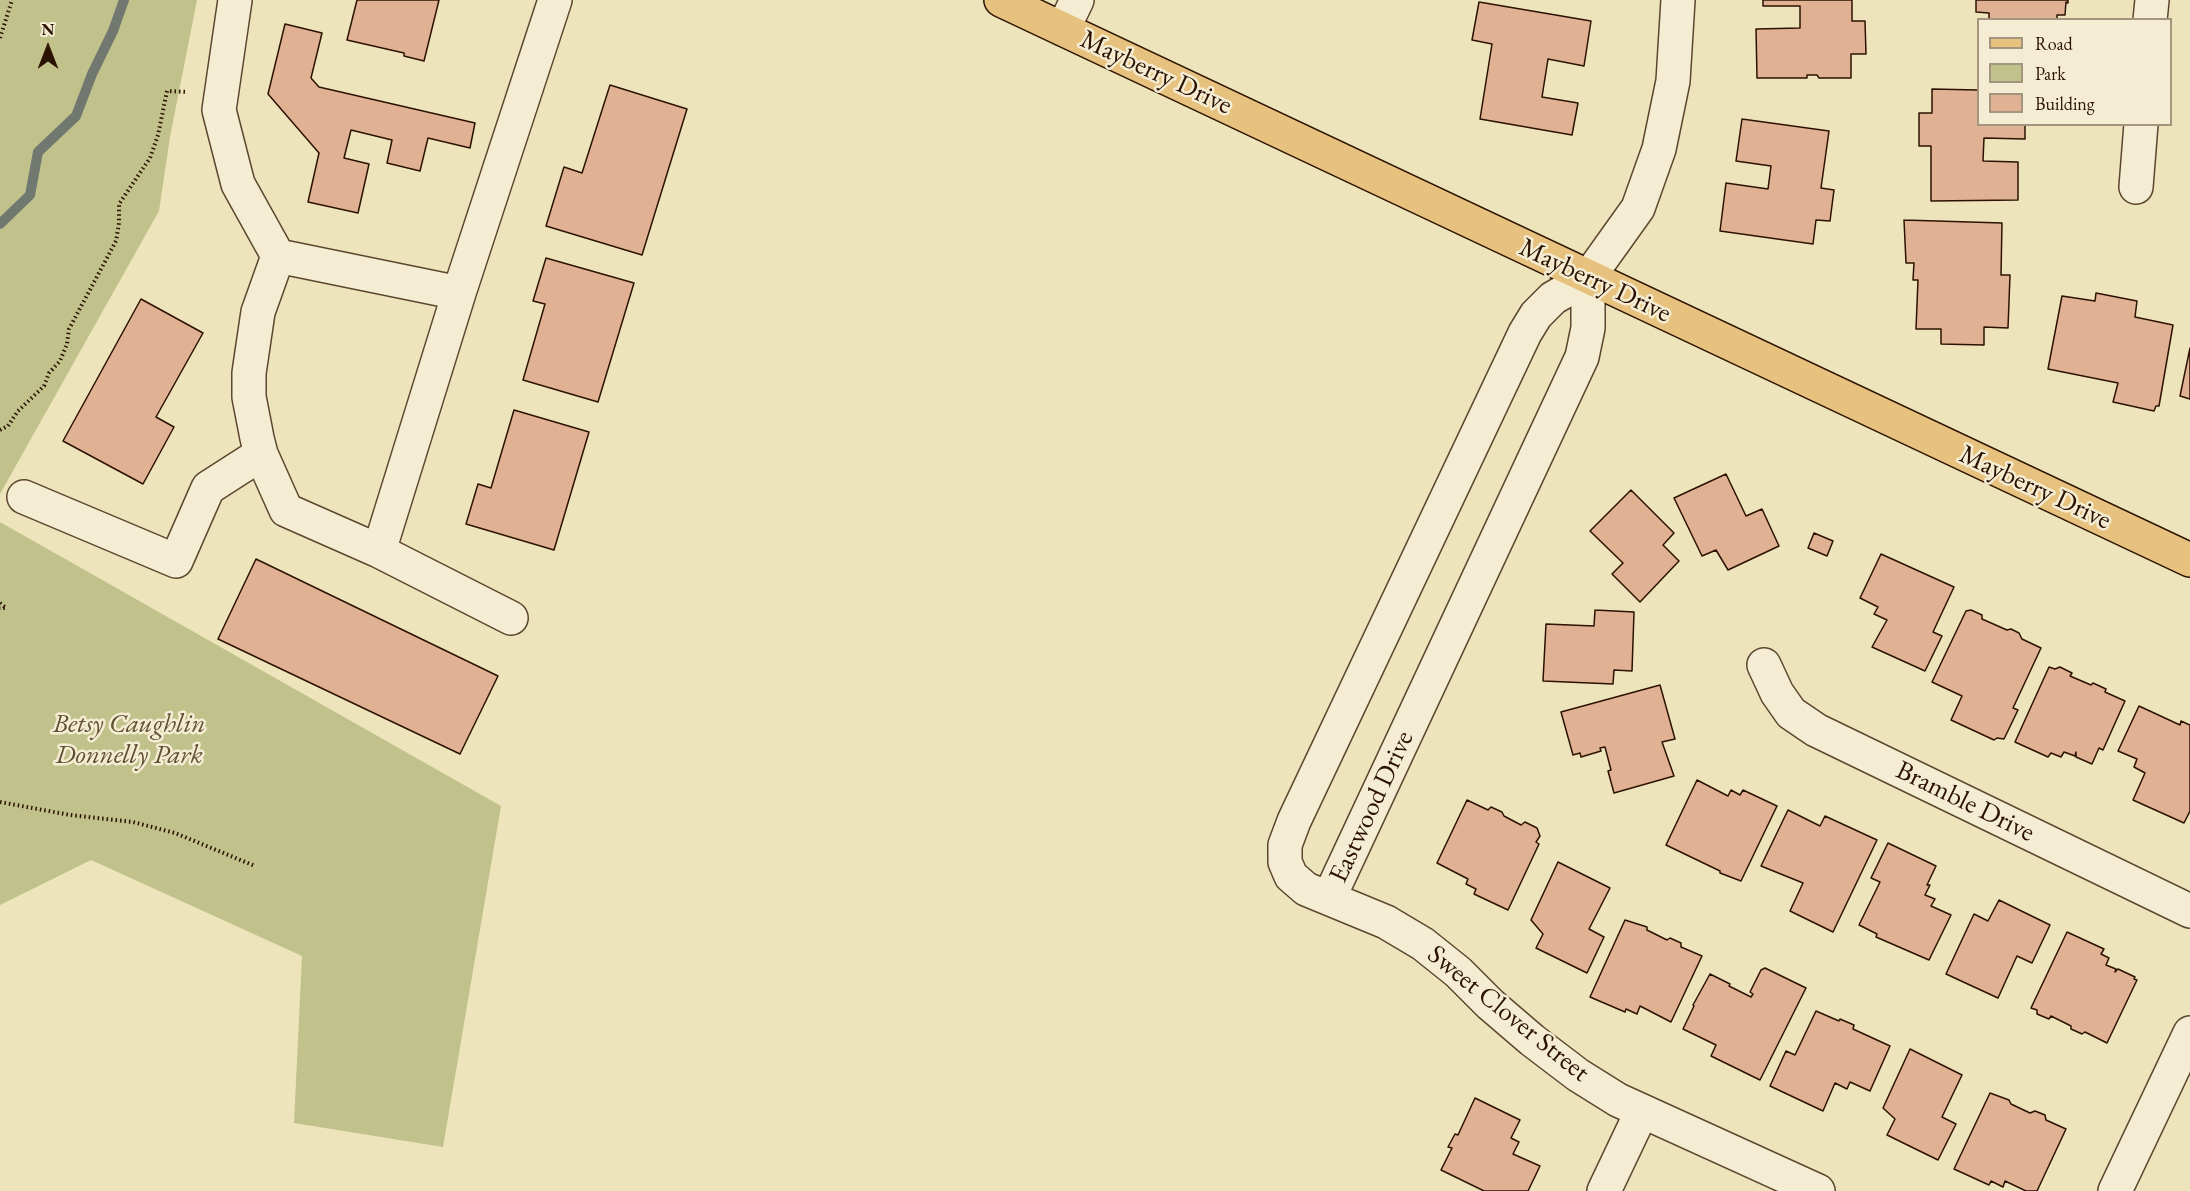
<!DOCTYPE html>
<style>
body{margin:0}
#map{position:relative;width:2190px;height:1191px;overflow:hidden;background:#eee4bc;font-family:"EB Garamond",serif}
canvas{display:block}
.legend{position:absolute;left:1977px;top:18px;width:195px;height:108px;box-sizing:border-box;background:#f4edd3;border:2px solid #a4957f;margin:0;padding:8px 10px;list-style:none;font-size:18px;color:#2c1200}
.legend li{display:flex;align-items:center;gap:12px;height:30px}
.legend b{width:30px;border:2px solid #a4957f}
.north{position:absolute;left:18px;top:18px;width:60px;height:60px;-webkit-text-stroke:4px #f4edd3;paint-order:stroke;rotate:0deg;font-size:16px;font-weight:700;line-height:24px;text-align:center;color:#2c1200}
.north::after{content:'';display:block;margin:auto;width:21px;height:27px;background:#2c1200;clip-path:polygon(50% 0,100% 100%,50% 72%,0 100%)}
</style>
<div id="map">
<canvas width="2190" height="1191"></canvas>
<ul class="legend">
<li><b style="height:8px;background:#e7c27e"></b>Road</li>
<li><b style="height:16px;background:#c1c18b"></b>Park</li>
<li><b style="height:16px;background:#e1b193"></b>Building</li>
</ul>
<div class="north">N</div>
</div>
<script>
const context = document.querySelector('canvas').getContext('2d');
context.lineJoin = 'round';
function fillPath(path, color) { context.fillStyle = color; context.fill(path, 'evenodd'); }
const toPath = rows => new Path2D(rows.map(r => 'M' + r).join(''));
function stroke(path, color, width, dash) { context.strokeStyle = color; context.lineWidth = width; context.lineCap = dash ? 'butt' : 'round'; context.setLineDash(dash || []); context.stroke(path); }
function label(font, color, halo, rows, align = 'center') {
  context.font = font + ' "EB Garamond",serif'; context.lineWidth = 5; context.setLineDash([]); context.textBaseline = 'middle'; context.strokeStyle = halo; context.fillStyle = color; for (const [text, x, y, turn = 0] of rows) {
    context.save(); context.translate(x, y); context.rotate((+turn || 0) * Math.PI / 180); context.textAlign = isNaN(turn) ? turn : align; if (halo) context.strokeText(text, 0, 0); context.fillText(text, 0, 0); context.restore();
  }
}
fillPath(toPath([
 [0,0,197,0,170,137,159,211,0,494],
 [0,522,501,806,443,1147,294,1123,302,956,91,860,0,905]
]), '#c1c18b');
stroke(toPath([
 [0,224,30,195,38,152,76,116,92,74,113,31,124,0]
]), '#707870', 10);
const building = toPath([
 [357,0,439,0,424,61,404,56,404,53,347,40,357,0],
 [1763,0,1852,0,1852,21,1865,21,1866,54,1851,54,1851,78,1819,78,1817,75,1807,75,1807,78,1757,78,1756,29,1800,28,1800,6,1763,6,1763,0],
 [1976,0,2068,0,2068,3,2066,2,2065,15,2057,15,2057,20,1989,20,1989,13,1976,12,1976,0],
 [1479,2,1591,21,1584,66,1548,59,1542,97,1578,103,1572,135,1480,119,1492,44,1472,40,1479,2],
 [285,24,322,33,311,78,319,87,475,123,470,148,428,138,420,171,387,163,392,140,351,130,344,158,369,164,358,213,308,202,319,153,268,94,285,24],
 [610,85,687,109,642,255,546,226,564,167,582,173,610,85],
 [1932,89,1978,90,1978,124,2025,124,2025,139,1984,138,1983,161,2018,162,2018,200,1931,201,1931,146,1919,146,1919,113,1932,113,1932,89],
 [1742,119,1829,131,1821,188,1834,190,1830,221,1816,220,1813,244,1720,231,1726,183,1768,189,1771,166,1736,161,1742,119],
 [1904,220,2002,223,2001,275,2010,275,2008,328,1984,327,1984,345,1941,344,1941,329,1916,329,1918,280,1913,280,1914,263,1906,263,1904,220],
 [546,258,634,283,598,402,523,380,545,304,533,301,546,258],
 [2096,293,2137,301,2135,317,2173,325,2159,406,2156,406,2154,411,2113,402,2118,383,2048,369,2062,296,2095,301,2096,293],
 [141,299,203,333,156,417,174,427,143,484,63,441,141,299],
 [2190,348,2190,399,2180,396,2190,348],
 [514,410,589,432,554,550,466,524,478,484,491,488,514,410],
 [1726,474,1746,516,1762,509,1779,546,1728,570,1716,550,1702,556,1674,498,1726,474],
 [1631,490,1674,533,1663,545,1679,561,1640,602,1612,574,1623,563,1590,531,1631,490],
 [1814,533,1833,541,1827,556,1808,548,1814,533],
 [1881,554,1954,587,1933,632,1942,636,1925,671,1872,647,1887,620,1874,614,1878,607,1860,598,1881,554],
 [256,559,498,676,460,754,218,639,256,559],
 [1595,610,1634,612,1632,671,1614,670,1613,684,1543,681,1546,624,1594,626,1595,610],
 [1971,610,1982,615,1982,619,2007,630,2011,629,2019,633,2022,639,2041,648,2013,708,2018,710,2004,739,1997,738,1994,740,1951,720,1962,696,1932,682,1966,611,1971,610],
 [2049,667,2055,669,2060,667,2072,673,2070,676,2091,685,2093,683,2106,689,2105,692,2125,701,2103,750,2099,748,2092,764,2076,757,2076,752,2075,756,2064,752,2061,757,2051,753,2048,757,2015,742,2049,667],
 [1660,685,1675,739,1662,742,1674,776,1614,793,1608,771,1611,770,1605,747,1600,748,1601,751,1581,757,1580,753,1573,755,1561,712,1660,685],
 [2139,706,2180,725,2181,721,2190,725,2190,811,2184,823,2133,800,2145,773,2134,767,2137,759,2118,751,2139,706],
 [1697,780,1728,796,1731,790,1740,795,1743,790,1777,806,1741,881,1720,873,1720,871,1666,845,1697,780],
 [1467,800,1488,810,1491,807,1502,812,1504,816,1521,825,1525,822,1537,828,1540,836,1536,842,1539,844,1508,910,1474,894,1476,889,1466,884,1468,879,1437,863,1467,800],
 [1788,810,1820,826,1825,816,1877,840,1833,932,1790,911,1803,883,1761,866,1788,810],
 [1888,843,1936,866,1927,885,1930,885,1925,895,1935,899,1931,906,1951,915,1929,960,1876,937,1877,934,1859,925,1880,882,1871,878,1888,843],
 [1558,862,1610,888,1589,929,1604,937,1587,973,1536,948,1543,934,1531,920,1558,862],
 [1999,900,2050,925,2032,963,2017,956,1998,998,1946,974,1974,914,1988,921,1999,900],
 [1625,920,1647,927,1647,930,1667,940,1670,938,1681,943,1681,947,1702,956,1671,1022,1640,1006,1637,1014,1626,1009,1625,1012,1590,997,1625,920],
 [2067,932,2104,949,2101,954,2109,958,2106,965,2116,969,2115,972,2118,969,2135,977,2134,979,2137,980,2107,1043,2085,1032,2082,1034,2071,1029,2071,1026,2051,1016,2049,1019,2037,1014,2037,1010,2031,1008,2067,932],
 [1765,968,1806,988,1760,1080,1711,1056,1716,1045,1683,1029,1694,1006,1693,1005,1710,974,1730,984,1729,986,1751,997,1753,994,1750,992,1761,970,1765,968],
 [1816,1011,1839,1021,1840,1019,1854,1025,1853,1029,1890,1046,1870,1091,1850,1082,1847,1089,1835,1083,1823,1111,1770,1086,1786,1051,1795,1055,1816,1011],
 [1910,1049,1962,1075,1942,1117,1956,1124,1938,1160,1887,1135,1895,1119,1883,1108,1910,1049],
 [1990,1093,2009,1100,2011,1104,2030,1113,2035,1111,2045,1115,2046,1120,2066,1129,2037,1191,2026,1191,2005,1181,2003,1187,1991,1181,1989,1185,1954,1169,1990,1093],
 [1475,1098,1520,1120,1511,1138,1519,1142,1513,1154,1540,1166,1528,1191,1484,1191,1441,1170,1452,1148,1448,1147,1455,1134,1458,1135,1475,1098]
]);
fillPath(building, '#e1b193');
stroke(building, '#2c1200', 1.5);
const minor = toPath([
 [235,0,219,110,238,184,278,256,258,312,249,373,249,397,257,438,261,454,286,510,379,551,459,293,555,0],
 [1678,0,1673,81,1659,149,1638,208,1588,278,1553,298,1536,315,1525,333,1294,821,1285,845,1285,862,1291,876,1306,889,1386,922,1423,944,1458,972,1490,1004,1532,1040,1578,1075,1618,1100,1818,1191],
 [2150,20,2152,0],
 [1063,29,1077,0],
 [2136,187,2141,124],
 [278,256,459,293],
 [24,497,176,561,208,488,261,454],
 [379,551,511,618],
 [1764,665,1777,693,1791,713,1816,730,2190,911],
 [1329,898,1582,357,1588,328,1588,278],
 [1604,1191,1642,1111],
 [2115,1191,2190,1033]
]);
const major = toPath([
 [1001,0,2190,560]
]);
stroke(minor, '#5c462f', 36);
stroke(major, '#2c1200', 36);
stroke(toPath([
 [0,38,12,0],
 [0,430,8,426,18,411,44,386,49,373,60,361,67,344,69,329,116,241,119,223,119,204,150,158,158,135,167,91,188,92],
 [0,603,6,608,0,608],
 [0,802,70,815,133,822,175,833,255,866]
]), '#2c1200', 4, [1.5, 3]);
stroke(minor, '#f4edd3', 33);
stroke(major, '#e7c27e', 33);
label('27px', '#2c1200', '#f4edd3', [
 ["Mayberry Drive",1156,73,25],
 ["Mayberry Drive",1595,281,25],
 ["Mayberry Drive",2035,488,25],
 ["Bramble Drive",1965,802,26],
 ["Eastwood Drive",1372,807,-65],
 ["Sweet Clover Street",1508,1014,39]
]);
label('italic 27px', '#604f31', '#f4edd3', [
 ["Betsy Caughlin",129,725],
 ["Donnelly Park",129,756]
]);
</script>
